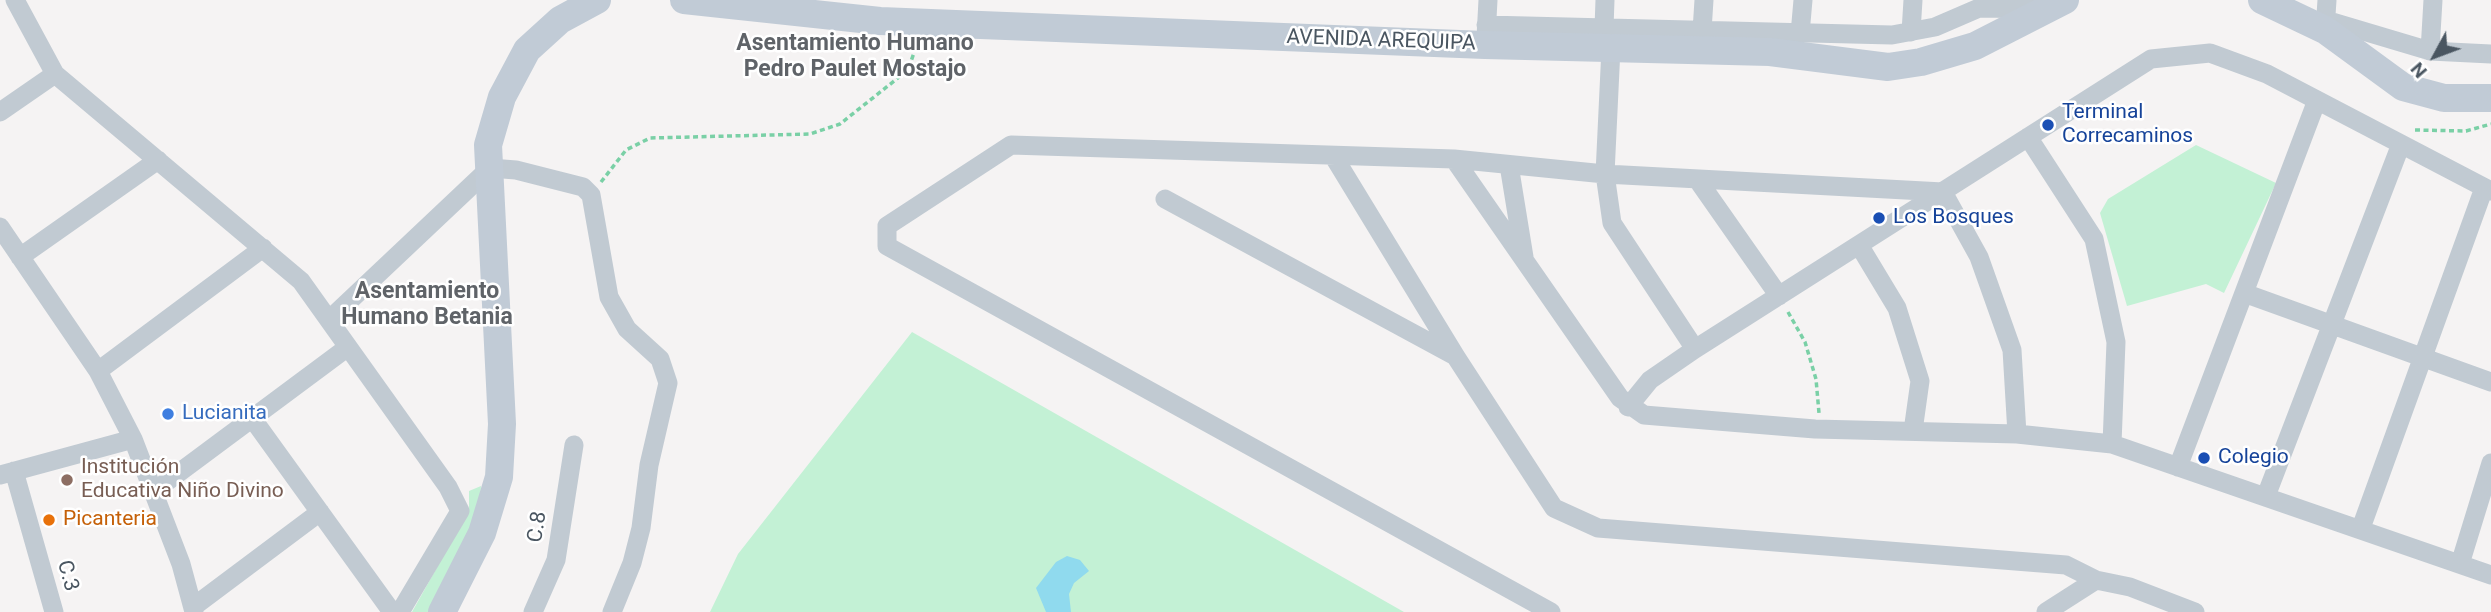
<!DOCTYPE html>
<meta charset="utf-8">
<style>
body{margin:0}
#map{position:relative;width:2491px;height:612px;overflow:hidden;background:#f5f3f3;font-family:Roboto,sans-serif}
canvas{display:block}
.north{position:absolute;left:2400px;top:21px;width:70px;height:70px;-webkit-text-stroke:5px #fff;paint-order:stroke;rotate:229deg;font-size:19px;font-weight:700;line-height:28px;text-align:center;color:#4a5661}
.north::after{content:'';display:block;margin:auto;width:24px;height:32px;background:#4a5661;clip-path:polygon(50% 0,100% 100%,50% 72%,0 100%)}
</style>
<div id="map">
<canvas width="2491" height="612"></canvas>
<div class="north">N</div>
</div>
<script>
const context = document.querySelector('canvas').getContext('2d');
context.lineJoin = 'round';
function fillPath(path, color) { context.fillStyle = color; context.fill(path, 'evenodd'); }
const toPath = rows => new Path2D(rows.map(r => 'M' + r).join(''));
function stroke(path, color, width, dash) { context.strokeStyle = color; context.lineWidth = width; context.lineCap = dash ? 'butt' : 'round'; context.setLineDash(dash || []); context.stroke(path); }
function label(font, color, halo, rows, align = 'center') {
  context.font = font + ' Roboto,sans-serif'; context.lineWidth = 5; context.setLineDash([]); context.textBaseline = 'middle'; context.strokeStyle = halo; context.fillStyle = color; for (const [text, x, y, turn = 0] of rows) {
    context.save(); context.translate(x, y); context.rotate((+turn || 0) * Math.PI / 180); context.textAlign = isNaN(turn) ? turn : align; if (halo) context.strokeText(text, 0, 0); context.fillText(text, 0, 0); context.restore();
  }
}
fillPath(toPath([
 [2196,145,2276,183,2224,293,2206,284,2127,306,2100,213,2108,199],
 [912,332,1404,612,710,612,738,554],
 [481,486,479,515,428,612,412,612,469,510,469,491]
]), '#c3f1d5');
fillPath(toPath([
 [1067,556,1080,560,1089,571,1074,583,1069,594,1071,612,1046,612,1036,588,1056,562]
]), '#90daee');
stroke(toPath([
 [2415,130,2466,131,2491,124],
 [601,182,626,150,650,138,810,134,840,124,908,70,917,44],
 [1788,312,1805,342,1816,379,1819,413]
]), '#7ad0a6', 3.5, [5, 3.5]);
stroke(toPath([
 [15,0,55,74,301,281,448,487,460,511,400,612],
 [2326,20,2430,51,2491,54],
 [1486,25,1892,35,1935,27,1979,8,2044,9],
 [1604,28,1605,0],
 [2325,30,2327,0],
 [1702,31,1704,0],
 [1911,32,1913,0],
 [1800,34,1803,0],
 [1486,37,1488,0],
 [1611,48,1605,174,1612,223,1695,349],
 [2430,51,2433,0],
 [0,112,55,74],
 [2028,137,2094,239,2116,342,2112,444],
 [1334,157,1456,357,1554,508,1598,528,2066,565,2096,580],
 [1454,159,1620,398,1644,415,1815,429,2017,434,2112,444,2491,575],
 [1509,165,1524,257],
 [1697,179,1779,296],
 [1165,199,1455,356],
 [0,227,98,371,133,439,181,564,194,612],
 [1859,245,1897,308,1920,381,1913,431],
 [20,257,158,160],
 [2244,293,2491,382],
 [329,320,490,168,516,170,583,187,591,195,609,297,627,329,660,359,668,383,649,465,641,528,632,563,612,612],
 [98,371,263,248],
 [1628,407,1650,380,1695,349,2151,59,2210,53,2267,74,2491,191],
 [252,418,392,612],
 [2178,467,2317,100],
 [14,471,54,612],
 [0,475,133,439],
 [153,492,348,347],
 [2266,496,2401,144],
 [2361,528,2484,188],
 [2460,564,2491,463],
 [193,607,320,512],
 [533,612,556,560,574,445],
 [1551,612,887,246,887,226,1011,145,1454,159,1605,174,1943,192,1979,257,2012,350,2017,434],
 [2046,612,2096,580,2130,587,2195,612]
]), '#c1cad2', 19);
stroke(toPath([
 [684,0,880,21,1485,45,1770,52,1888,67,1921,62,1975,46,2065,0],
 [2262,0,2325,30,2403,87,2444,98,2491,98],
 [442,612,482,533,499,477,502,424,488,145,502,97,527,50,560,20,597,0]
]), '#c1cbd6', 28);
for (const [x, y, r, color] of [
 [2048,125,7,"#1a4fb4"],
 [1879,218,7,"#1a4fb4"],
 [168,414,7,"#3f7fe0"],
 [2204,458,7,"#1a4fb4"],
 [67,480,7,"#8d6e63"],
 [49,520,7,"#e8710a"]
]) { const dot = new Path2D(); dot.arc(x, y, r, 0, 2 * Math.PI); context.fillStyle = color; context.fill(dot); stroke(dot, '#fff', 2.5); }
label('21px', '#4a5661', '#fff', [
 ["AVENIDA AREQUIPA",1381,41,2],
 ["C.8",538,527,-81],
 ["C.3",67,576,74]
]);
label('21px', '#164399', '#fff', [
 ["Terminal",2062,113],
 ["Correcaminos",2062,137],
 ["Los Bosques",1893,218],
 ["Colegio",2218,458]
], 'left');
label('21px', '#366cbe', '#fff', [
 ["Lucianita",182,414]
], 'left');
label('21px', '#785e54', '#fff', [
 ["Institución",81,468],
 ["Educativa Niño Divino",81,492]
], 'left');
label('21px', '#c56008', '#fff', [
 ["Picanteria",63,520]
], 'left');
label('bold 23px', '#5f6368', '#fff', [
 ["Asentamiento Humano",855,44],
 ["Pedro Paulet Mostajo",855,70],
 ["Asentamiento",427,292],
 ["Humano Betania",427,318]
]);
</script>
